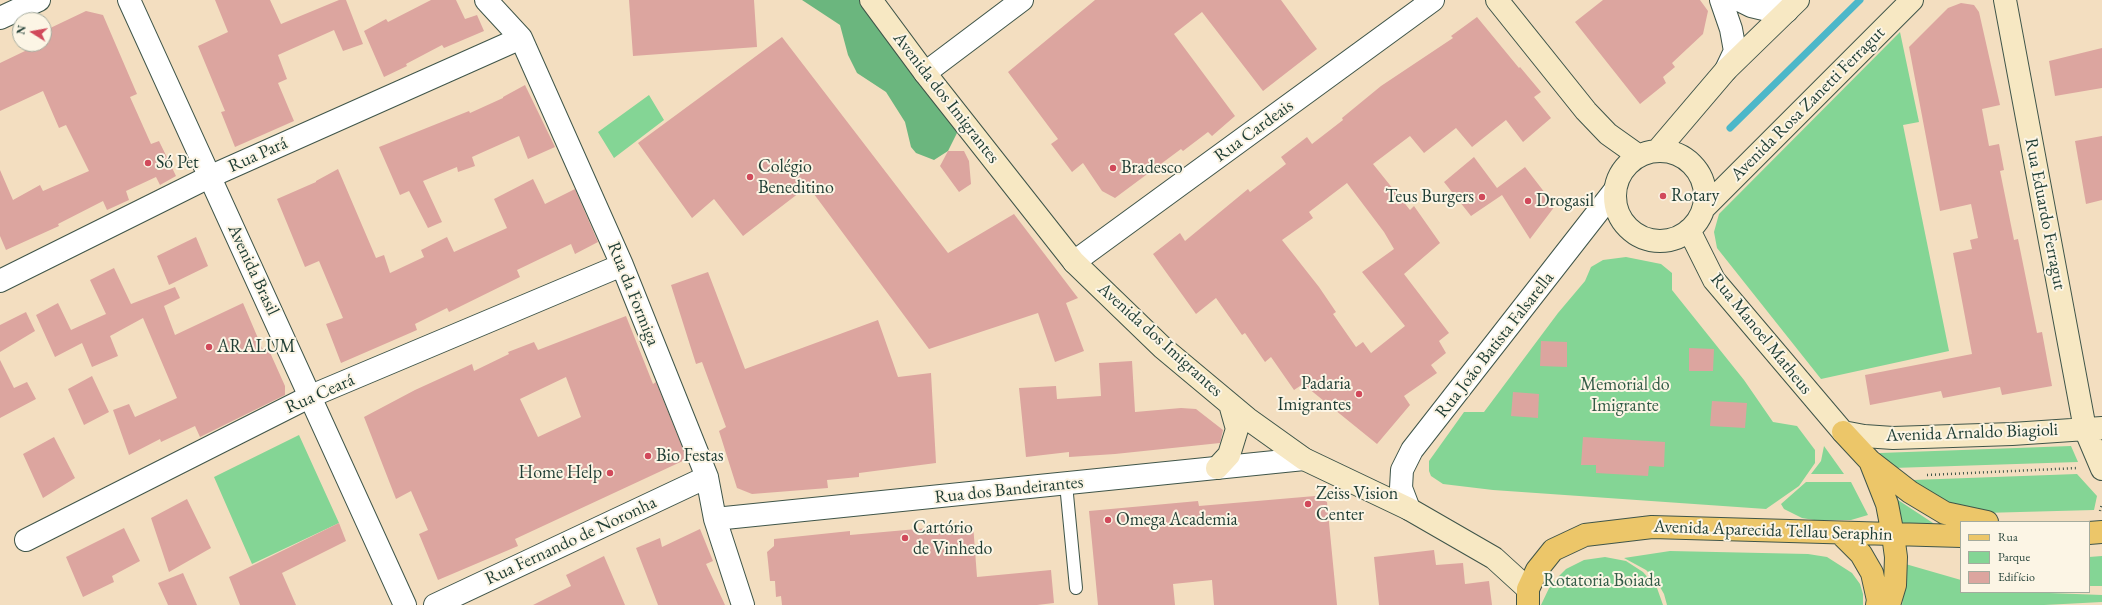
<!DOCTYPE html>
<meta charset="utf-8">
<style>
body{margin:0}
#map{position:relative;width:2102px;height:605px;overflow:hidden;background:#f3dec0;font-family:"EB Garamond",serif}
canvas{display:block}
.legend{position:absolute;left:1960px;top:521px;width:130px;height:72px;box-sizing:border-box;background:#fcf5e5;border:1px solid #a4ab9e;margin:0;padding:5px 7px;list-style:none;font-size:12px;color:#1f3d34}
.legend li{display:flex;align-items:center;gap:8px;height:20px}
.legend b{width:20px;border:1px solid #a4ab9e}
.north{position:absolute;left:12px;top:12px;width:40px;height:40px;box-sizing:border-box;background:#fcf5e5;border:1px solid #a4ab9e;border-radius:50%;rotate:281deg;font-size:11px;font-weight:700;line-height:16px;text-align:center;color:#1f3d34}
.north::after{content:'';display:block;margin:auto;width:14px;height:18px;background:#d1495b;clip-path:polygon(50% 0,100% 100%,50% 72%,0 100%)}
</style>
<div id="map">
<canvas width="2102" height="605"></canvas>
<ul class="legend">
<li><b style="height:5px;background:#ecc669"></b>Rua</li>
<li><b style="height:11px;background:#84d595"></b>Parque</li>
<li><b style="height:11px;background:#dca59f"></b>Edifício</li>
</ul>
<div class="north">N</div>
</div>
<script>
const context = document.querySelector('canvas').getContext('2d');
context.lineJoin = 'round';
function fillPath(path, color) { context.fillStyle = color; context.fill(path, 'evenodd'); }
const toPath = rows => new Path2D(rows.map(r => 'M' + r).join(''));
function stroke(path, color, width, dash) { context.strokeStyle = color; context.lineWidth = width; context.lineCap = dash ? 'butt' : 'round'; context.setLineDash(dash || []); context.stroke(path); }
function label(font, color, halo, rows, align = 'center') {
  context.font = font + ' "EB Garamond",serif'; context.lineWidth = 4; context.setLineDash([]); context.textBaseline = 'middle'; context.strokeStyle = halo; context.fillStyle = color; for (const [text, x, y, turn = 0] of rows) {
    context.save(); context.translate(x, y); context.rotate((+turn || 0) * Math.PI / 180); context.textAlign = isNaN(turn) ? turn : align; if (halo) context.strokeText(text, 0, 0); context.fillText(text, 0, 0); context.restore();
  }
}
fillPath(toPath([
 [1900,32,1919,122,1903,125,1949,351,1821,379,1717,248,1714,232,1719,214],
 [649,95,664,120,614,158,598,132],
 [1626,257,1661,264,1672,273,1672,290,1744,380,1773,422,1797,426,1815,450,1815,463,1799,486,1766,509,1493,490,1443,484,1431,476,1429,471,1429,461,1464,412,1484,412,1558,313,1585,281,1591,267,1603,260],
 [299,435,339,523,252,564,214,477],
 [1824,446,1844,474,1811,474,1821,461],
 [2071,446,2078,462,1893,468,1878,456,1880,453],
 [2077,474,2097,496,2094,510,1983,513,1954,506,1932,495,1913,480],
 [1806,482,1851,482,1868,515,1851,520,1814,520,1802,518,1784,509,1781,504],
 [1895,498,1936,525,1903,525],
 [1670,551,1808,554,1827,557,1852,573,1860,584,1863,594,1863,605,1667,605,1664,594,1656,580,1646,570,1624,558],
 [2102,556,2102,586,2089,586,2089,557],
 [1605,557,1626,561,1643,572,1657,588,1663,605,1541,605,1551,584,1566,569,1584,560],
 [1902,563,1961,580,1961,592,2023,592,2102,595,2102,602,2044,605,1902,605,1905,586]
]), '#84d595');
fillPath(toPath([
 [802,0,860,0,958,131,948,151,934,160,916,153,911,147,905,122,886,92,857,73,848,55,840,25]
]), '#6bb67e');
stroke(toPath([
 [1730,128,1860,0]
]), '#4cb7c9', 7);
fillPath(toPath([
 [215,0,270,0,281,24,339,0,346,0,363,44,343,51,334,30,278,55,287,79,278,83,294,121,235,147,221,112,225,111,198,46,228,32],
 [431,0,456,0,465,19,477,15,484,31,444,48,442,45,406,64,407,66,384,77,364,31,386,19,388,22],
 [629,0,754,0,757,47,633,56],
 [1095,0,1281,0,1317,49,1263,91,1202,12,1174,34,1235,116,1212,136,1208,132,1183,151,1181,149,1115,198,1102,191,1083,163,1072,172,1051,144,1058,139,1008,72],
 [1603,0,1700,0,1708,11,1703,34,1672,63,1675,67,1663,77,1666,83,1640,104,1575,22],
 [1961,3,1974,5,1979,12,2000,105,1982,109,1989,146,1999,144,2004,170,2000,171,2014,240,2018,239,2037,333,2042,332,2052,386,2002,395,2000,387,1943,398,1941,391,1870,405,1865,375,1972,354,1953,253,1972,249,1970,240,1978,238,1971,204,1940,211,1909,47,1948,8],
 [86,11,103,15,137,94,130,97,151,144,159,141,176,176,160,185,156,177,126,191,129,200,107,210,103,201,58,224,59,226,6,250,0,236,0,170,13,200,40,185,43,191,89,171,66,125,59,128,43,91,0,111,0,63,25,51,22,44,44,44,44,31],
 [1477,17,1519,68,1520,67,1541,92,1534,97,1551,118,1523,142,1506,120,1472,147,1456,128,1424,153,1410,136,1373,164,1410,210,1414,206,1440,243,1404,274,1449,333,1439,341,1446,353,1431,365,1437,373,1404,396,1410,405,1377,444,1303,384,1294,390,1271,357,1265,362,1245,333,1242,335,1216,298,1196,314,1153,254,1180,233,1185,241,1248,189,1250,192,1286,164,1281,157,1307,137,1312,144,1343,120,1342,118,1381,86,1453,38,1451,36],
 [1347,183,1384,232,1394,249,1362,272,1405,326,1371,353,1363,342,1356,347,1333,314,1336,312,1319,287,1282,240,1313,218,1309,212],
 [782,37,948,253,1014,214,1078,298,1066,303,1084,351,1055,362,1038,313,929,349,808,186,743,236,714,199,692,218,638,143],
 [2102,48,2102,88,2055,96,2049,61],
 [525,85,555,147,528,159,519,136,472,157,475,166,458,172,457,167,423,181,442,222,428,228,409,191,400,195,379,147,469,111,470,113,503,98,503,97],
 [2102,136,2102,200,2086,204,2075,141],
 [948,151,964,151,969,161,971,184,959,192,940,166],
 [1474,157,1497,188,1525,167,1555,206,1530,239,1502,195,1471,216,1444,182],
 [338,169,376,258,384,255,390,273,424,257,421,250,447,237,454,252,507,228,494,199,533,179,545,204,575,189,598,242,575,254,571,244,517,270,520,277,449,312,447,308,415,324,417,330,341,363,326,324,343,318,319,261,305,267,277,199,316,182,316,181],
 [196,237,208,266,169,285,157,256],
 [114,268,131,304,175,287,180,298,164,306,175,335,243,303,263,350,268,348,285,386,285,395,200,437,195,426,161,442,160,439,129,455,113,410,129,404,135,417,177,398,143,318,110,336,118,356,92,367,82,343,55,357,36,315,58,303,71,330,106,314,90,280],
 [708,272,745,369,878,320,898,377,931,373,936,463,859,473,859,477,827,480,828,488,752,494,737,488,719,431,726,427,702,362,696,364,671,285],
 [26,312,35,331,0,352,0,325],
 [626,316,653,384,656,382,687,459,515,539,518,546,438,580,419,534,428,530,411,491,396,499,364,417,415,390,472,364,474,371,509,354,508,352,534,342,538,350],
 [566,377,581,417,538,437,520,399],
 [1541,341,1567,342,1567,367,1540,366],
 [1689,348,1714,349,1713,371,1689,371],
 [0,360,14,388,27,382,36,399,0,418],
 [1132,361,1135,412,1181,408,1196,409,1223,430,1220,443,1115,454,1069,457,1069,452,1026,457,1019,388,1056,386,1057,399,1101,396,1099,363],
 [92,376,109,412,84,425,68,389],
 [1513,392,1539,394,1538,418,1511,416],
 [1712,401,1747,403,1745,428,1710,426],
 [54,437,75,478,43,498,23,454],
 [1583,437,1665,442,1664,467,1649,466,1648,476,1596,473,1596,465,1581,465],
 [1315,496,1327,502,1337,605,1214,605,1212,580,1173,584,1175,605,1098,605,1089,511,1198,501,1199,506],
 [187,499,211,548,169,572,151,518],
 [339,523,346,541,282,573,296,605,240,605,229,577],
 [973,524,977,577,1051,570,1054,603,1037,605,782,605,781,596,776,597,775,581,770,581,767,552,774,546,774,539,850,531,850,535],
 [124,528,140,561,112,576,114,582,83,597,66,557],
 [700,529,713,561,706,564,725,605,658,605,636,548,660,538,662,547],
 [1434,550,1436,565,1463,563,1465,584,1489,581,1492,605,1379,605,1374,557],
 [604,556,625,605,533,605,571,586,566,575],
 [183,573,197,605,168,605,158,583]
]), '#dca59f');
const service = toPath([
 [1066,484,1076,588]
]);
const minor = toPath([
 [486,0,521,38,622,265,707,477,715,519,743,605],
 [1721,0,1731,29,1735,51,1726,70],
 [1739,0,1751,6,1772,11,1787,11],
 [0,18,39,0],
 [925,73,1022,0],
 [1074,262,1433,0],
 [0,281,209,177,521,38],
 [1409,509,1401,488,1402,470,1412,450,1615,190],
 [715,519,1304,459],
 [26,540,311,396,622,265],
 [435,605,707,477]
]);
const tertiary = toPath([
 [129,0,405,605]
]);
const secondary = toPath([
 [871,0,925,73,1074,262,1163,348,1248,419,1304,459,1409,509,1494,558,1528,589],
 [1497,0,1586,111,1608,134,1639,156],
 [2005,0,2085,429,2102,469],
 '1615 196a45 45 0 1 1 90 0a45 45 0 1 1-90 0Z',
 [1657,151,1726,70,1798,0],
 [1704,208,1912,0],
 [1689,230,1714,280,1843,432,1864,436,1893,438,2012,434,2102,428],
 [1217,468,1229,455,1237,429,1230,404]
]);
const primary = toPath([
 [1843,432,1870,461,1910,492,1945,513,1987,522],
 [1870,461,1887,504,1893,535,1896,557,1895,585,1889,605],
 [1840,533,1861,554,1872,573,1878,600,1877,605],
 [2089,533,2102,532],
 [1528,605,1528,589,1537,570,1553,550,1585,535,1652,527,1961,536]
]);
stroke(service, '#3f5549', 14);
stroke(minor, '#3f5549', 24);
stroke(tertiary, '#3f5549', 24);
stroke(secondary, '#3f5549', 24);
stroke(primary, '#3f5549', 24);
stroke(toPath([
 [1927,475,2078,468],
 [2100,511,2102,504]
]), '#3f5549', 2.5, [1, 3]);
stroke(service, '#fff', 12);
stroke(minor, '#fff', 22);
stroke(tertiary, '#fff', 22);
stroke(secondary, '#f7e8c3', 22);
stroke(primary, '#ecc669', 22);
for (const [x, y, r, color] of [
 [148,163,4,"#d1495b"],
 [1113,168,4,"#d1495b"],
 [750,177,4,"#d1495b"],
 [1663,196,4,"#d1495b"],
 [1482,197,4,"#d1495b"],
 [1528,201,4,"#d1495b"],
 [209,347,4,"#d1495b"],
 [1359,394,4,"#d1495b"],
 [648,456,4,"#d1495b"],
 [610,473,4,"#d1495b"],
 [1308,504,4,"#d1495b"],
 [1108,520,4,"#d1495b"],
 [905,538,4,"#d1495b"]
]) { const dot = new Path2D(); dot.arc(x, y, r, 0, 2 * Math.PI); context.fillStyle = color; context.fill(dot); stroke(dot, '#fcf5e5', 1.5); }
label('18px', '#1f3d34', '#fcf5e5', [
 ["Avenida dos Imigrantes",946,98,52],
 ["Avenida Rosa Zanetti Ferragut",1808,104,-45],
 ["Rua Cardeais",1254,131,-36],
 ["Rua Pará",258,155,-24],
 ["Rua Eduardo Ferragut",2045,214,79],
 ["Avenida Brasil",253,270,65],
 ["Rua da Formiga",633,294,68],
 ["Rua Manoel Matheus",1761,334,51],
 ["Avenida dos Imigrantes",1160,340,42],
 ["Rua João Batista Falsarella",1495,345,-52],
 ["Rua Ceará",320,394,-24],
 ["Avenida Arnaldo Biagioli",1972,433,-2],
 ["Rua dos Bandeirantes",1009,490,-6],
 ["Avenida Aparecida Tellau Seraphin",1773,531,2],
 ["Rua Fernando de Noronha",571,541,-25]
]);
label('18px', '#1f3d34', '#fcf5e5', [
 ["Só Pet",156,163],
 ["Colégio",758,167],
 ["Beneditino",758,188],
 ["Bradesco",1121,168],
 ["Rotary",1671,196],
 ["Teus Burgers",1474,197,"right"],
 ["Drogasil",1536,201],
 ["ARALUM",217,347],
 ["Padaria",1351,384,"right"],
 ["Imigrantes",1351,405,"right"],
 ["Bio Festas",656,456],
 ["Home Help",602,473,"right"],
 ["Zeiss Vision",1316,494],
 ["Center",1316,515],
 ["Omega Academia",1116,520],
 ["Cartório",913,528],
 ["de Vinhedo",913,549]
], 'left');
label('18px', '#335b47', '#fcf5e5', [
 ["Memorial do",1625,385],
 ["Imigrante",1625,406],
 ["Rotatoria Boiada",1602,581]
]);
</script>
